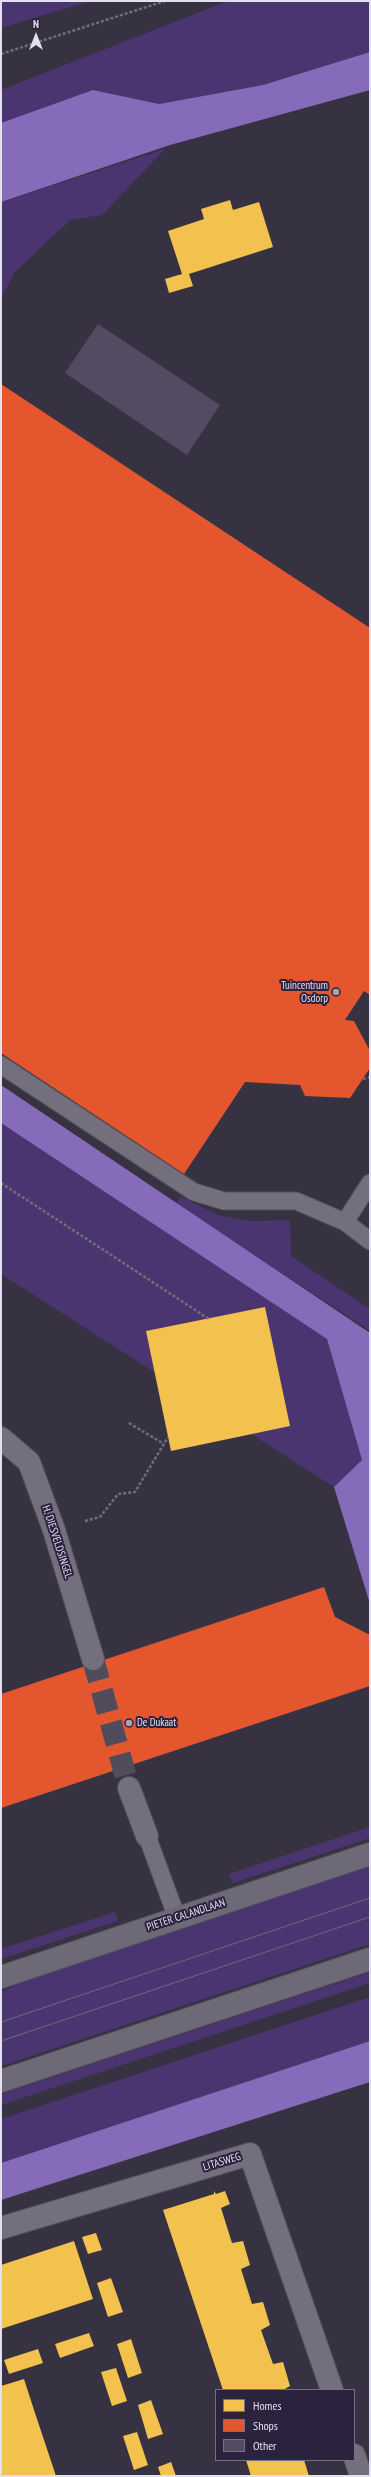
<!DOCTYPE html>
<style>
body{margin:0}
#map{position:relative;width:371px;height:2477px;overflow:hidden;background:#373242;font-family:"PT Sans Narrow",sans-serif}
canvas{display:block}
.frame{position:absolute;inset:0;border:2px solid #e4e0f1;pointer-events:none}
.legend{position:absolute;left:215px;top:2389px;width:140px;height:72px;box-sizing:border-box;background:#2b223d;border:1px solid #756e85;margin:0;padding:5px 7px;list-style:none;font-size:12px;color:#e4e0f1}
.legend li{display:flex;align-items:center;gap:8px;height:20px}
.legend b{width:20px;border:1px solid #756e85}
.north{position:absolute;left:16px;top:16px;width:40px;height:40px;-webkit-text-stroke:3px #2b223d;paint-order:stroke;rotate:0deg;font-size:11px;font-weight:700;line-height:16px;text-align:center;color:#e4e0f1}
.north::after{content:'';display:block;margin:auto;width:14px;height:18px;background:#e4e0f1;clip-path:polygon(50% 0,100% 100%,50% 72%,0 100%)}
</style>
<div id="map">
<canvas width="371" height="2477"></canvas>
<div class="frame"></div>
<ul class="legend">
<li><b style="height:11px;background:#f2c14e"></b>Homes</li>
<li><b style="height:11px;background:#e4572e"></b>Shops</li>
<li><b style="height:11px;background:#534b62"></b>Other</li>
</ul>
<div class="north">N</div>
</div>
<script>
const context = document.querySelector('canvas').getContext('2d');
context.lineJoin = 'round';
function fillPath(path, color) { context.fillStyle = color; context.fill(path, 'evenodd'); }
const toPath = rows => new Path2D(rows.map(r => 'M' + r).join(''));
function stroke(path, color, width, dash) { context.strokeStyle = color; context.lineWidth = width; context.lineCap = dash ? 'butt' : 'round'; context.setLineDash(dash || []); context.stroke(path); }
function label(font, color, halo, rows, align = 'center') {
  context.font = font + ' "PT Sans Narrow",sans-serif'; context.lineWidth = 4; context.setLineDash([]); context.textBaseline = 'middle'; context.strokeStyle = halo; context.fillStyle = color; for (const [text, x, y, turn = 0] of rows) {
    context.save(); context.translate(x, y); context.rotate((+turn || 0) * Math.PI / 180); context.textAlign = isNaN(turn) ? turn : align; if (halo) context.strokeText(text, 0, 0); context.fillText(text, 0, 0); context.restore();
  }
}
fillPath(toPath([
 [1,1,90,1,1,28],
 [228,1,370,1,370,52,263,85,159,104,93,90,1,125,1,90],
 [165,149,102,215,70,220,15,272,1,298,1,202],
 [1,1123,327,1339,362,1460,334,1487,1,1274],
 [179,1196,218,1215,250,1221,290,1220,291,1256,370,1309,370,1331,177,1205],
 [370,1827,370,1838,233,1883,229,1874],
 [370,1864,370,1944,1,2066,1,1992,42,1973],
 [115,1912,118,1921,1,1959,1,1949],
 [370,1972,370,1983,1,2105,1,2094],
 [370,1997,370,2041,1,2163,1,2119]
]), '#4a3570');
fillPath(toPath([
 [370,52,370,90,170,145,1,202,1,123,93,90,159,104,263,85],
 [1,1085,370,1333,370,1604,334,1487,362,1460,327,1339,1,1123],
 [370,2041,370,2082,1,2200,1,2163]
]), '#856bba');
fillPath(toPath([
 [230,200,233,210,259,202,273,247,189,274,193,286,169,293,165,279,182,274,168,231,204,219,201,209],
 [265,1307,290,1426,171,1451,146,1331],
 [214,2191,216,2194,225,2191,230,2204,221,2208,232,2243,243,2241,250,2265,241,2269,252,2304,263,2302,270,2325,261,2330,273,2364,283,2362,290,2386,283,2390,223,2390,163,2210,214,2194],
 [96,2233,102,2250,88,2254,82,2237],
 [74,2241,93,2299,1,2329,1,2265],
 [111,2278,123,2312,108,2317,97,2283],
 [89,2333,94,2346,60,2358,55,2344],
 [131,2339,142,2373,128,2378,117,2344],
 [38,2349,43,2363,9,2374,4,2360],
 [116,2368,127,2401,112,2406,101,2372],
 [24,2379,35,2413,56,2476,1,2476,1,2386],
 [151,2400,163,2434,148,2439,138,2405],
 [137,2432,148,2465,134,2470,123,2436],
 [246,2460,304,2460,309,2476,251,2476],
 [171,2462,176,2476,161,2476,158,2467]
]), '#f2c14e');
fillPath(toPath([
 [1,384,370,628,370,995,364,991,345,1020,354,1021,370,1051,370,1068,350,1098,305,1096,300,1085,245,1082,184,1174,1,1053],
 [324,1587,335,1617,370,1635,370,1686,1,1808,1,1694]
]), '#e4572e');
fillPath(toPath([
 [98,324,220,405,187,455,65,373]
]), '#534b62');
stroke(toPath([
 [93,1659,129,1788]
]), '#514c5c', 22, [22, 11]);
const service = toPath([
 [1,1065,194,1192,224,1201,296,1201,345,1222],
 [370,1183,345,1222,370,1241],
 [147,1836,177,1918]
]);
const minor = toPath([
 [1,1438,29,1462,54,1530,93,1659],
 [129,1788,147,1836],
 [1,2228,250,2154,332,2390],
 [354,2455,361,2476]
]);
const secondary = toPath([
 [1,1977,370,1854],
 [1,2081,370,1959]
]);
stroke(service, '#534f5c', 19);
stroke(minor, '#534f5c', 24);
stroke(secondary, '#534f5c', 24);
stroke(toPath([
 [1,54,165,1],
 [363,1079,370,1077],
 [1,1183,209,1319],
 [129,1423,164,1444],
 [85,1521,100,1517,118,1494,135,1492,168,1437]
]), '#716e79', 2.5, [3, 2]);
stroke(service, '#736f7d', 17);
stroke(minor, '#736f7d', 22);
stroke(secondary, '#6d6976', 22);
stroke(toPath([
 [1,2022,370,1898],
 [1,2041,370,1917]
]), '#6e6976', 1);
for (const [x, y, r, color] of [
 [336,992,4,"#a7a3b4"],
 [129,1723,4,"#a7a3b4"]
]) { const dot = new Path2D(); dot.arc(x, y, r, 0, 2 * Math.PI); context.fillStyle = color; context.fill(dot); stroke(dot, '#2b223d', 1.5); }
label('11px', '#e4e0f1', '#2b223d', [
 ["Tuincentrum",328,986],
 ["Osdorp",328,999],
 ["De Dukaat",137,1723,"left"]
], 'right');
label('11px', '#e4e0f1', '#2b223d', [
 ["H. DIESVELDSINGEL",57,1542,72],
 ["PIETER CALANDLAAN",186,1915,-18],
 ["LITASWEG",222,2162,-17]
]);
</script>
